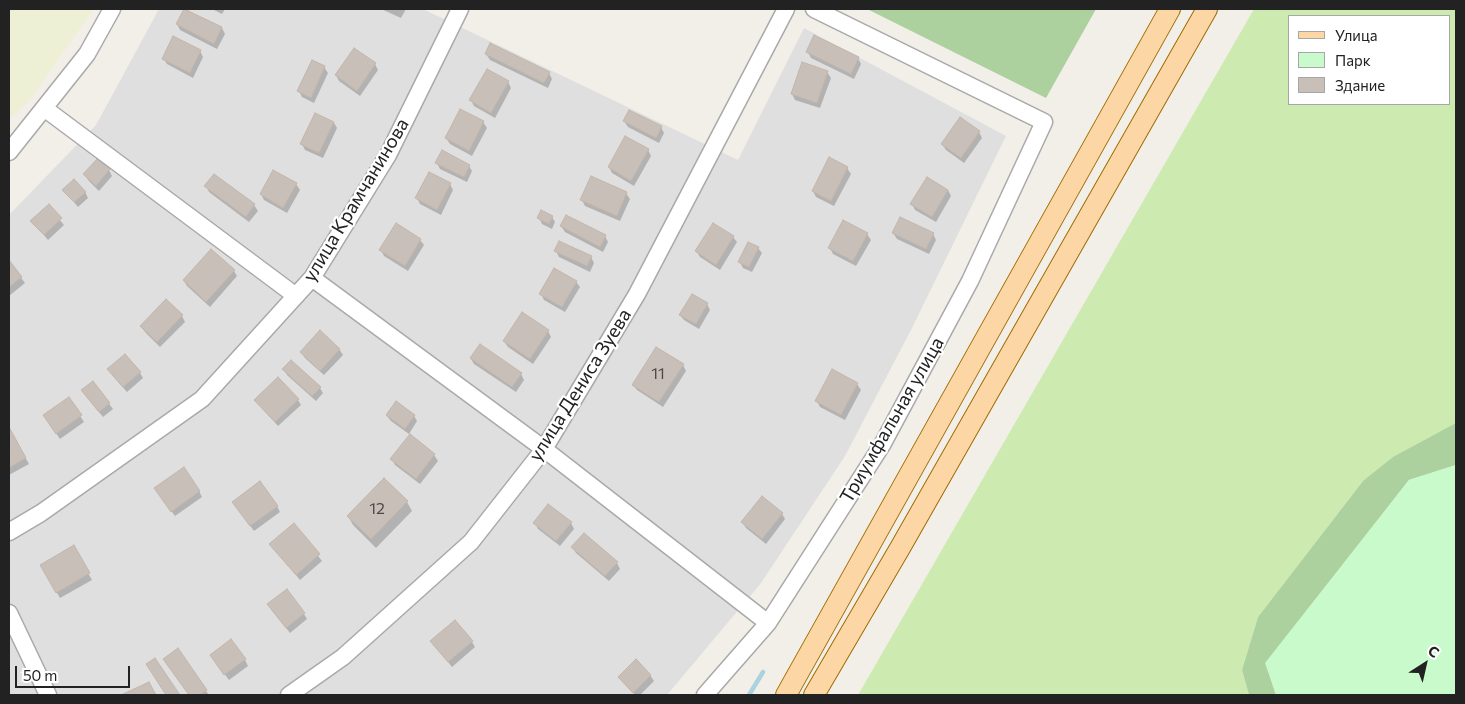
<!DOCTYPE html>
<meta charset="utf-8">
<style>
body{margin:0}
#map{position:relative;width:1465px;height:704px;overflow:hidden;background:#f2efe9;font-family:Commissioner,sans-serif}
canvas{display:block}
.frame{position:absolute;inset:0;border:10px solid #222;pointer-events:none}
.legend{position:absolute;left:1288px;top:15px;width:162px;height:90px;box-sizing:border-box;background:#fff;border:1px solid #a7a7a7;margin:0;padding:6px 9px;list-style:none;font-size:15px;color:#222}
.legend li{display:flex;align-items:center;gap:10px;height:25px}
.legend b{width:25px;border:1px solid #a7a7a7}
.north{position:absolute;left:1400px;top:639px;width:50px;height:50px;-webkit-text-stroke:4px #fff;paint-order:stroke;rotate:35deg;font-size:14px;font-weight:700;line-height:20px;text-align:center;color:#222}
.north::after{content:'';display:block;margin:auto;width:18px;height:22px;background:#222;clip-path:polygon(50% 0,100% 100%,50% 72%,0 100%)}
.scale{position:absolute;left:15px;top:666px;width:115px;height:22px;box-sizing:border-box;border:2px solid #222;border-top:0;padding-left:6px;font-size:15px;line-height:18px;white-space:nowrap;color:#222;-webkit-text-stroke:4px #fff;paint-order:stroke}
</style>
<div id="map">
<canvas width="1465" height="704"></canvas>
<div class="frame"></div>
<ul class="legend">
<li><b style="height:6px;background:#fcd6a4"></b>Улица</li>
<li><b style="height:14px;background:#c8facc"></b>Парк</li>
<li><b style="height:14px;background:#c7bfb8"></b>Здание</li>
</ul>
<div class="north">С</div>
<div class="scale">50 m</div>
</div>
<script>
const context = document.querySelector('canvas').getContext('2d');
context.lineJoin = 'round';
function fillPath(path, color) { context.fillStyle = color; context.fill(path, 'evenodd'); }
const toPath = rows => new Path2D(rows.map(r => 'M' + r).join(''));
function stroke(path, color, width, dash) { context.strokeStyle = color; context.lineWidth = width; context.lineCap = dash ? 'butt' : 'round'; context.setLineDash(dash || []); context.stroke(path); }
function label(font, color, halo, rows, align = 'center') {
  context.font = font + ' Commissioner,sans-serif'; context.lineWidth = 4.5; context.setLineDash([]); context.textBaseline = 'middle'; context.strokeStyle = halo; context.fillStyle = color; for (const [text, x, y, turn = 0] of rows) {
    context.save(); context.translate(x, y); context.rotate((+turn || 0) * Math.PI / 180); context.textAlign = isNaN(turn) ? turn : align; if (halo) context.strokeText(text, 0, 0); context.fillText(text, 0, 0); context.restore();
  }
}
fillPath(toPath([
 [159,9,423,9,738,160,804,28,1006,136,912,328,845,456,761,583,667,695,9,695,9,215,96,125]
]), '#e0dfdf');
fillPath(toPath([
 [9,9,94,9,29,101,9,120]
]), '#eef0d5');
fillPath(toPath([
 [1254,9,1456,9,1456,423,1363,481,1258,617,1242,670,1249,695,858,695],
 [1289,16,1449,16,1449,104,1289,104]
]), '#cdebb0');
fillPath(toPath([
 [867,9,1096,9,1046,98],
 [1456,423,1456,465,1409,480,1266,663,1276,695,1249,695,1242,670,1258,617,1363,481,1393,457]
]), '#add19e');
fillPath(toPath([
 [1456,465,1456,695,1276,695,1265,663,1409,480]
]), '#c8facc');
fillPath(toPath([
 [185,9,222,28,225,34,217,49,180,30,177,24],
 [212,9,225,9,222,14],
 [381,9,406,9,401,18],
 [200,51,203,57,193,78,167,64,164,59],
 [808,52,858,58,861,64,854,79,811,58],
 [486,54,549,73,552,79,548,88,490,60],
 [375,64,378,70,360,96,339,81,336,75],
 [324,67,328,73,314,103,302,97,299,91],
 [827,72,831,78,820,108,795,100,792,94],
 [508,82,511,88,495,118,474,106,471,100],
 [461,110,483,122,487,128,472,156,450,144,446,138],
 [624,121,661,127,664,133,659,143,628,127],
 [334,123,337,128,323,158,305,150,302,144],
 [979,132,982,138,964,163,946,150,942,144],
 [648,150,651,156,634,186,612,173,609,167],
 [98,160,109,170,112,176,99,191,88,180,85,175],
 [437,163,469,166,472,171,467,182,440,169],
 [847,168,851,174,834,206,816,197,813,191],
 [296,184,300,190,287,213,264,200,261,194],
 [450,184,453,190,441,215,420,204,417,198],
 [206,186,254,205,258,211,249,222,209,192],
 [64,190,85,192,88,198,78,207],
 [948,190,951,196,936,222,915,210,912,204],
 [626,193,630,199,620,221,585,206,582,200],
 [48,206,64,225,48,240,32,221],
 [552,217,555,222,552,229,542,224,539,218],
 [561,226,605,236,608,242,603,252,565,232],
 [893,233,933,234,936,240,929,254,897,239],
 [867,234,871,240,856,266,833,254,830,248],
 [733,237,737,242,720,270,700,257,697,252],
 [420,240,424,245,408,271,384,256,381,250],
 [758,248,762,253,752,272,743,268,740,262],
 [556,251,591,257,594,263,590,272,559,257],
 [9,262,25,283,9,296],
 [234,271,237,276,210,307,187,286,184,281],
 [576,282,580,287,565,312,544,300,541,294],
 [707,304,710,310,699,329,684,320,680,315],
 [182,316,185,322,160,347,145,332,141,326],
 [548,331,551,337,533,364,508,347,504,341],
 [339,349,343,355,324,375,305,358,301,352],
 [471,359,521,374,524,380,516,392,474,364],
 [683,365,686,371,663,407,637,390,633,385],
 [284,369,320,388,323,393,316,401,287,375],
 [140,373,143,378,127,392,112,375],
 [93,383,113,409,103,417,86,396],
 [857,384,861,390,845,420,820,407,817,401],
 [69,399,84,422,60,439,48,421],
 [255,400,298,400,301,405,278,426],
 [387,416,414,416,417,421,409,434,391,421],
 [9,429,29,464,9,475],
 [410,436,434,455,438,461,420,484,395,465,392,459],
 [384,480,407,502,412,511,376,548,353,525,348,516],
 [199,491,202,497,175,516,159,494],
 [277,506,280,512,254,531,237,508],
 [782,514,785,519,766,544,746,528,743,523],
 [535,523,571,523,574,529,560,546,538,529],
 [294,525,322,561,300,580,271,544],
 [73,547,92,580,60,598,41,565],
 [573,548,617,563,620,569,609,581,576,553],
 [272,610,304,614,307,619,290,633],
 [432,642,472,642,475,647,452,667],
 [178,650,206,691,209,695,190,695,168,665],
 [245,660,248,666,229,680,215,661],
 [650,675,654,681,640,695,635,695,619,677]
]), '#0003');
stroke(toPath([
 [749,695,763,672]
]), '#aad3df', 4.5);
const building = toPath([
 [184,9,222,27,214,44,176,24,184,9],
 [814,35,859,57,851,74,806,52,814,35],
 [173,36,201,50,190,73,162,59,173,36],
 [490,43,550,72,544,83,485,54,490,43],
 [354,48,376,63,357,91,335,75,354,48],
 [312,60,325,66,311,98,297,91,312,60],
 [802,62,828,71,817,103,791,94,802,62],
 [487,69,509,81,491,113,469,100,487,69],
 [460,109,484,121,469,151,445,138,460,109],
 [629,110,662,126,656,138,623,121,629,110],
 [315,113,334,122,319,153,300,144,315,113],
 [960,117,980,131,961,158,941,144,960,117],
 [625,136,649,149,631,181,608,167,625,136],
 [442,150,470,165,464,177,435,163,442,150],
 [829,157,848,167,831,201,812,191,829,157],
 [98,158,110,169,96,186,83,174,98,158],
 [273,170,297,183,283,208,260,194,273,170],
 [429,172,451,183,437,210,415,198,429,172],
 [214,174,255,204,246,217,204,186,214,174],
 [591,176,627,192,617,216,580,200,591,176],
 [927,177,948,190,932,217,910,204,927,177],
 [74,179,86,192,74,202,62,190,74,179],
 [49,204,62,218,44,235,30,221,49,204],
 [541,210,553,216,549,224,537,218,541,210],
 [566,215,606,235,600,247,560,226,566,215],
 [900,217,934,233,926,249,892,233,900,217],
 [843,220,868,233,853,261,828,248,843,220],
 [396,223,421,239,405,266,379,250,396,223],
 [713,223,734,236,716,265,695,251,713,223],
 [559,241,592,256,587,266,554,251,559,241],
 [748,242,759,247,749,267,738,262,748,242],
 [211,249,235,270,206,302,183,280,211,249],
 [9,260,22,277,9,287,9,260],
 [554,268,577,281,562,307,539,294,554,268],
 [692,294,708,303,696,324,679,315,692,294],
 [166,299,183,315,157,342,140,326,166,299],
 [522,312,549,330,530,359,503,341,522,312],
 [320,330,340,349,320,371,300,352,320,330],
 [480,344,522,373,512,387,470,358,480,344],
 [656,347,684,364,659,402,632,385,656,347],
 [125,354,141,372,123,387,107,369,125,354],
 [291,360,321,387,312,396,282,369,291,360],
 [832,369,858,383,841,415,815,401,832,369],
 [278,377,299,399,275,422,254,400,278,377],
 [93,381,110,403,99,412,81,390,93,381],
 [69,397,82,415,56,434,43,415,69,397],
 [396,401,415,415,405,429,386,415,396,401],
 [9,427,26,458,9,468,9,427],
 [410,434,435,454,416,479,390,459,410,434],
 [184,467,200,491,171,512,154,488,184,467],
 [384,478,408,501,371,539,347,516,384,478],
 [260,481,278,506,250,526,232,502,260,481],
 [762,496,783,513,762,539,741,522,762,496],
 [548,504,572,522,556,541,533,523,548,504],
 [294,523,320,554,296,575,269,544,294,523],
 [584,533,618,562,605,576,571,547,584,533],
 [74,545,90,573,56,593,40,565,74,545],
 [287,589,305,613,286,628,267,604,287,589],
 [455,620,473,641,448,662,430,641,455,620],
 [231,639,246,659,224,675,210,655,231,639],
 [178,648,207,690,200,695,189,695,163,659,178,648],
 [155,658,180,695,166,695,146,664,155,658],
 [636,659,651,675,633,693,618,677,636,659],
 [149,682,156,695,121,695,149,682]
]);
fillPath(building, '#c7bfb8');
stroke(building, '#c4b6ab', 1);
const minor = toPath([
 [44,108,296,296],
 [9,152,87,54,112,9],
 [312,278,544,449,768,623],
 [9,532,41,513,202,399,312,278,388,155,460,9],
 [9,613,48,695],
 [289,695,343,657,471,542,544,449,637,294,786,9],
 [705,695,768,623,882,445,970,281,1044,122,814,9]
]);
const major = toPath([
 [786,695,1170,9],
 [814,695,900,548,1207,9]
]);
stroke(minor, '#a9a9a9', 19);
stroke(major, '#a06b00', 22);
stroke(minor, '#fff', 16);
stroke(major, '#fcd6a4', 20);
label('16px', '#4b4948', null, [
 ["11",658,374],
 ["12",377,509]
]);
label('19px', '#222', '#fff', [
 ["улица Крамчанинова",356,200,-59],
 ["улица Дениса Зуева",580,385,-58],
 ["Триумфальная улица",892,420,-60]
]);
</script>
